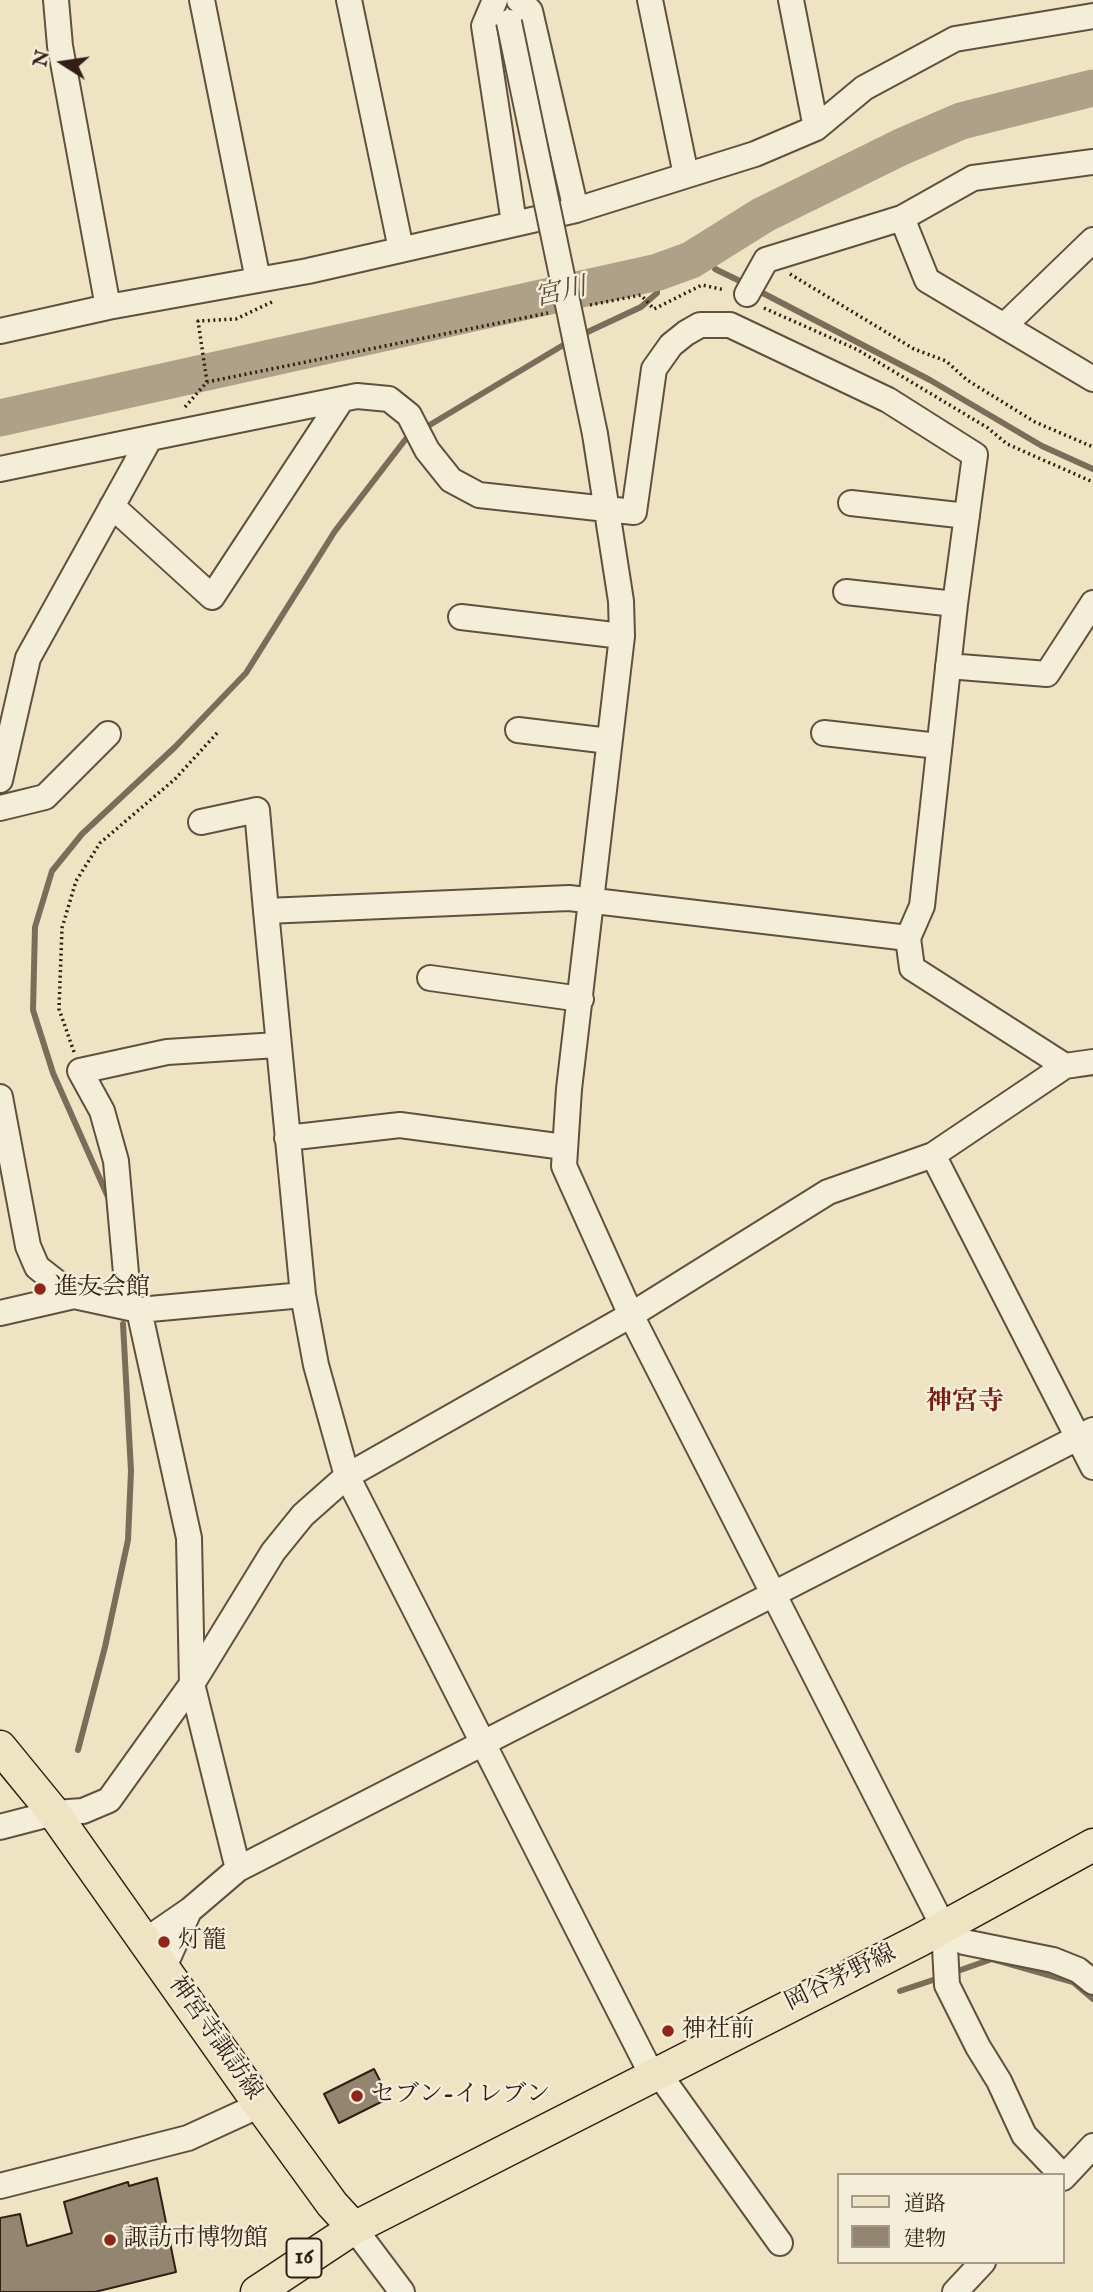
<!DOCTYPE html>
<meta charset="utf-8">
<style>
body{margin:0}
#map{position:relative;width:1093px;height:2292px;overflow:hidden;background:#eee4c3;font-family:"IM FELL English","Noto Serif JP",serif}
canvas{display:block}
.legend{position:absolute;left:837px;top:2173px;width:228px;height:91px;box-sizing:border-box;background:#f4edd8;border:2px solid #a69b8a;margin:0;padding:9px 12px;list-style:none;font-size:21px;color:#311f15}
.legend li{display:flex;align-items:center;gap:14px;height:35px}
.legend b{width:35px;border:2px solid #a69b8a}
.north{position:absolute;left:28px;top:28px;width:70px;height:70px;-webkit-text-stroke:5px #f4edd8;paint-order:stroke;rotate:282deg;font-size:19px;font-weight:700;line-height:28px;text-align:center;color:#311f15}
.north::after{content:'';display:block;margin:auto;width:24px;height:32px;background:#311f15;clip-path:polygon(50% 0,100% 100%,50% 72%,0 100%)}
</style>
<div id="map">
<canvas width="1093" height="2292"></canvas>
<ul class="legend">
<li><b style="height:9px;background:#eee4c3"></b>道路</li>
<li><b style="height:19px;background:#93856f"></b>建物</li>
</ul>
<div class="north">N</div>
</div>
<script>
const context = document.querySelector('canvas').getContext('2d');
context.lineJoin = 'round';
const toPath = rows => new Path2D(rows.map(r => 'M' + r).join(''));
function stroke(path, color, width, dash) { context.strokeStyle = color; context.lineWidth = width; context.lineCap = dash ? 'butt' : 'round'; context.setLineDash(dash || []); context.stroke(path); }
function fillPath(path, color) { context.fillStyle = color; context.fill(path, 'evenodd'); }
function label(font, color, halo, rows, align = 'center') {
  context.font = font + ' "IM FELL English","Noto Serif JP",serif'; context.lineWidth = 5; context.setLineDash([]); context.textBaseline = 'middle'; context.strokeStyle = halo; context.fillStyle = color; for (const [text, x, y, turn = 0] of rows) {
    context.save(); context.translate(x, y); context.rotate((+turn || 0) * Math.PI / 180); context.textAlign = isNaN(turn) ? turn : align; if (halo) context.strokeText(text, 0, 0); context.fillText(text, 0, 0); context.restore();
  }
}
stroke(toPath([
 [706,251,715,269,746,284],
 [755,289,930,380,1042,446,1093,469],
 [579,336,641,307,657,293,658,272],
 [423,429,570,341],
 [108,1197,53,1073,33,1010,35,927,52,871,82,834,175,747,246,673,335,531,405,440,413,434],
 [78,1750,105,1647,128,1540,131,1471,123,1324],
 [952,1973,992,1959,1073,1982,1093,1999],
 [900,1991,942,1977]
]), '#7c6d5a', 6);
stroke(toPath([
 [0,418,658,272,691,260,763,215,901,147,961,121,1093,88]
]), '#aea188', 37);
const building = toPath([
 [374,2069,389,2098,339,2123,324,2094,374,2069],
 [157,2178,176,2272,95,2292,0,2292,0,2218,20,2214,27,2246,72,2233,64,2202,128,2182,129,2186,157,2178]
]);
fillPath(building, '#93856f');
stroke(building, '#311f15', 2);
const minor = toPath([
 [56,0,60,46,108,307],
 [202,0,258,280],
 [349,0,401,249],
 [495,0,484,26,514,223],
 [519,0,530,11,576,210],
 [650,0,686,175],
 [791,0,816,128],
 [1093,162,973,178,902,218,927,280,1093,379],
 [747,294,766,260,902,218],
 [1004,326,1093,240],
 [0,331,108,307,308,271,576,210,755,154,816,128,864,88,955,39,1093,16],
 [595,434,621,601,622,636,569,1089,564,1166,631,1315,944,1928,947,1985,978,2047,999,2081,1024,2135,1062,2175],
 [0,469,150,438],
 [851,503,967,516],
 [112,506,212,597,342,399],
 [846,592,955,604],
 [461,617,622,636],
 [948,666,1047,674,1093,603],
 [518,730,609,741],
 [824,733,938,746],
 [0,780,28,658,150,438,357,396,389,399,409,415,427,450,451,480,479,495,634,512,654,369,671,345,686,333,700,325,730,325,888,400,975,455,955,604,922,906,908,938,912,968,1065,1066],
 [0,808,45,797,108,734],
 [201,822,257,810,266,911],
 [430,978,581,999],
 [0,1097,28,1246,37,1267,74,1296],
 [287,1138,400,1125,564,1147],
 [933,1155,1093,1467],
 [129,1307,116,1161,102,1111,80,1071,167,1052,277,1045],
 [139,1310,189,1538,192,1684,238,1869],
 [0,1313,74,1296,139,1310,303,1295],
 [0,1827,54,1813,83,1811,109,1800,192,1684,273,1552,303,1515,347,1476,631,1315,828,1192,933,1155,1065,1066,1093,1062],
 [944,1928,964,1942,1053,1960,1078,1970,1093,1982],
 [145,1941,190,1910,238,1869,1093,1430],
 [164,1967,189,1911],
 [659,2074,780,2243],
 [653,2077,347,1476,316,1365,303,1295,266,911,569,898,908,938],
 [1063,2178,1093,2146],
 [0,2186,188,2138,260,2105],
 [354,2228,402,2292],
 [955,2292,983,2262]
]);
const major = toPath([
 [0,1747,54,1813,260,2105,332,2204,354,2228],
 [257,2292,354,2228,920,1940,1093,1845]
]);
stroke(minor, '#605040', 28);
stroke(major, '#311f15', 35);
stroke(toPath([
 [790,274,914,349,946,361,967,380,1035,422,1093,447],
 [590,305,641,295,654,309,702,285,725,290],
 [764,308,858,350,988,428,1007,444,1093,482],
 [207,382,198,321,236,319,274,301],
 [185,407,207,382,548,313],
 [74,1052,59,1009,62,928,76,881,100,843,175,779,218,732]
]), '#311f15', 3.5, [2, 3.5]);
stroke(minor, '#f4edd8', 24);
stroke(major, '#eee4c3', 32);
const minorBridge = toPath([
 [509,22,595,434]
]);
stroke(minorBridge, '#605040', 28, []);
stroke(minorBridge, '#f4edd8', 24);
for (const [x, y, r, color] of [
 [40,1289,7,"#8f2418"],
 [164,1942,7,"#8f2418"],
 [668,2031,7,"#8f2418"],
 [357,2096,7,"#8f2418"],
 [110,2240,7,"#8f2418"]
]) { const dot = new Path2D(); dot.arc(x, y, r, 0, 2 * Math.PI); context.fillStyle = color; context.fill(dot); stroke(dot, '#f4edd8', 2.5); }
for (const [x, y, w] of [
 [304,2258,35]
]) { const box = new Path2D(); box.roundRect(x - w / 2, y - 19.5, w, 39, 5); context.fillStyle = '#f4edd8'; context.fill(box); stroke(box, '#311f15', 2); }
label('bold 23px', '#311f15', null, [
 ["16",304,2258]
]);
label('24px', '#311f15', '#f4edd8', [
 ["進友会館",54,1289],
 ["灯籠",178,1942],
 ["神社前",682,2031],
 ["セブン-イレブン",371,2096],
 ["諏訪市博物館",124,2240]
], 'left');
label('24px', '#311f15', '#f4edd8', [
 ["岡谷茅野線",841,1979,-26],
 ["神宮寺諏訪線",214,2039,55]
]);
label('italic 26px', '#5d4c3d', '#f4edd8', [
 ["宮川",561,294,-13]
]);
label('bold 26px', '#7a1f14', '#f4edd8', [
 ["神宮寺",965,1404]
]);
</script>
